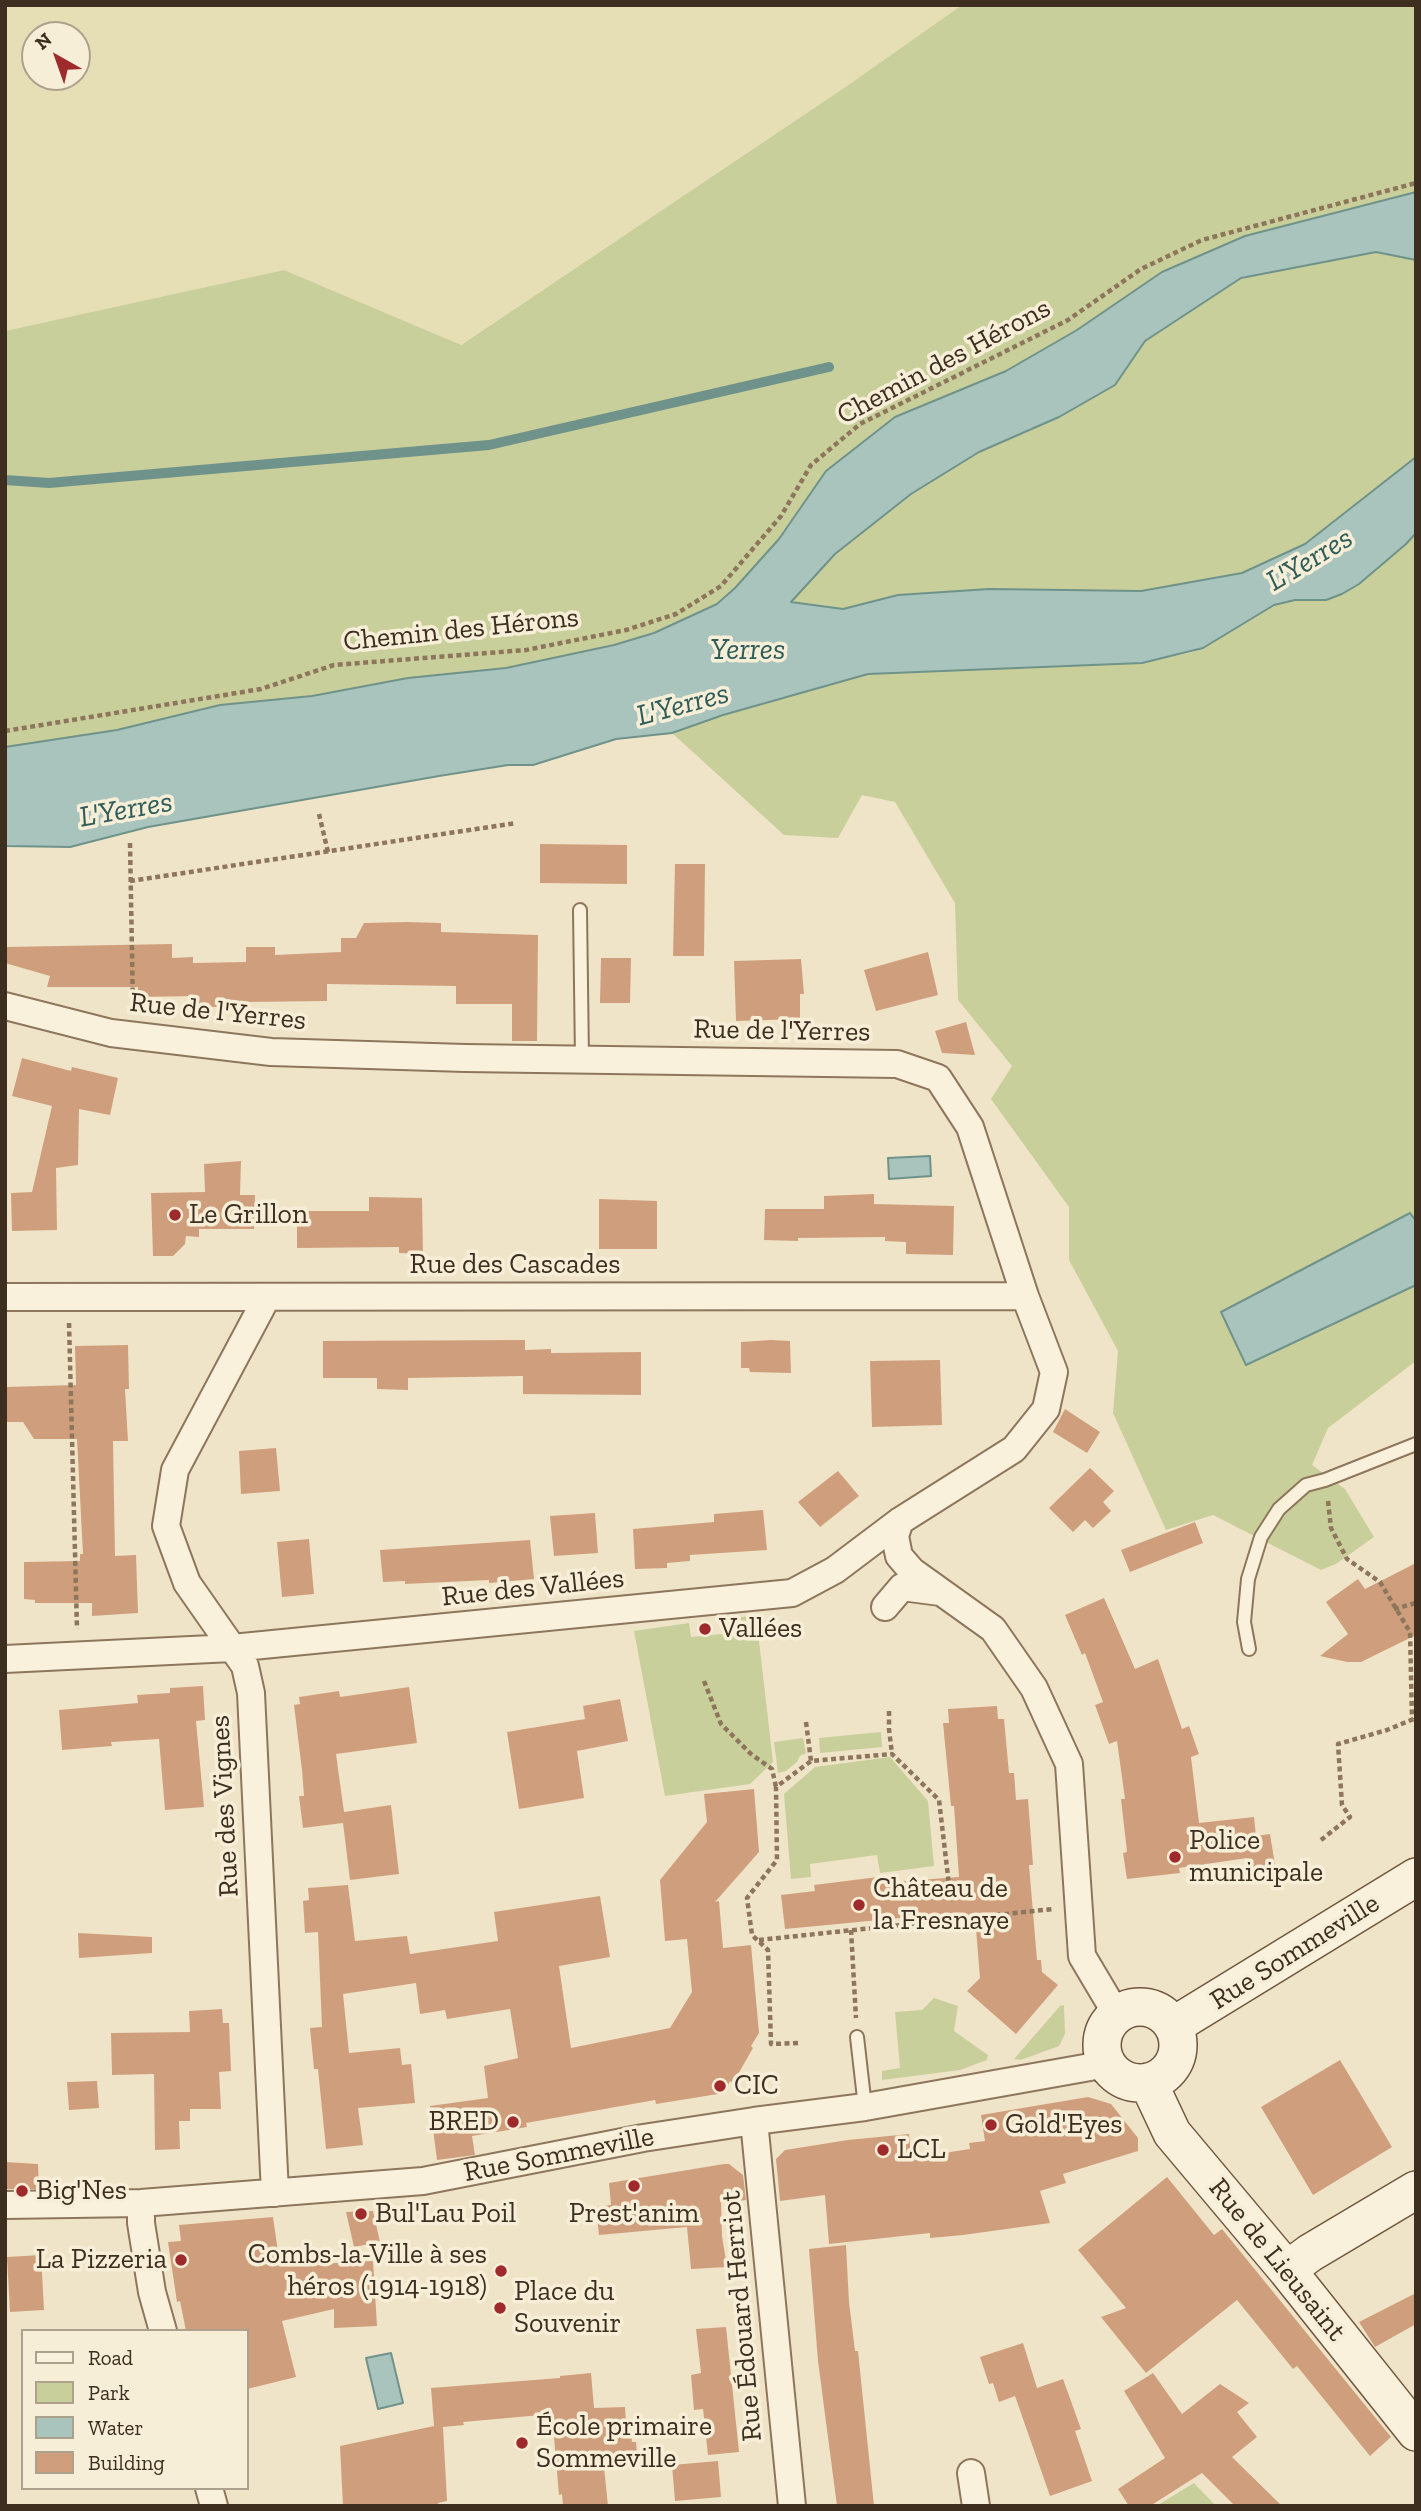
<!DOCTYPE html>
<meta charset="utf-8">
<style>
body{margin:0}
#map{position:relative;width:1421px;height:2511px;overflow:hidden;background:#f0e4c8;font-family:"Zilla Slab",serif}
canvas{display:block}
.frame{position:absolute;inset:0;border:7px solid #3d2e20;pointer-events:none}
.legend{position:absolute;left:21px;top:2329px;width:228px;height:161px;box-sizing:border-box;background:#f7eed8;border:2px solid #ada18e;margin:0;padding:9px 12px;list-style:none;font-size:21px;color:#3d2e20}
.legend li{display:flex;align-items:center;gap:14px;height:35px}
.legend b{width:35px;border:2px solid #ada18e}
.north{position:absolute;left:21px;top:21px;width:70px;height:70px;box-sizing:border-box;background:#f7eed8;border:2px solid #ada18e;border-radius:50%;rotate:320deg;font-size:19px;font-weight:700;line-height:28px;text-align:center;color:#3d2e20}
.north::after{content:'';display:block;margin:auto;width:24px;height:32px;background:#9e2a2b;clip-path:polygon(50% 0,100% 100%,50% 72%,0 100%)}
</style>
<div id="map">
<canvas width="1421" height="2511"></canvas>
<div class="frame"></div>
<ul class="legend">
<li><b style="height:9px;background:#faf1dc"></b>Road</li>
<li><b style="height:19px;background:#c9cf9b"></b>Park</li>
<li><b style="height:19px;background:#a9c4bc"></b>Water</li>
<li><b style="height:19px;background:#cf9f7d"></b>Building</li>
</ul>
<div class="north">N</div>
</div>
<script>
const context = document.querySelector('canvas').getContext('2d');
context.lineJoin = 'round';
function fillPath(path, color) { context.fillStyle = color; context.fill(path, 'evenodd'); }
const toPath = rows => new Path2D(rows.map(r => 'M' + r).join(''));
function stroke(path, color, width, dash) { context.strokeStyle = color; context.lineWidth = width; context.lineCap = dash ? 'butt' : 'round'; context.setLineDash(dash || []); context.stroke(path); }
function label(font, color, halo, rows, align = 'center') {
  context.font = font + ' "Zilla Slab",serif'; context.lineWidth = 7; context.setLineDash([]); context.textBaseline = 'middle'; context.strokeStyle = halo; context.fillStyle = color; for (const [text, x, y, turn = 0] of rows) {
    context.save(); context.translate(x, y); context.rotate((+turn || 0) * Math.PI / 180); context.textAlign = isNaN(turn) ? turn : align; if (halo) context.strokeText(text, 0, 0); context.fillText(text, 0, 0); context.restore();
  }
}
fillPath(toPath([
 [5,5,962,5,847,86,460,345,284,270,5,331],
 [35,35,77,35,77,77,35,77]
]), '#e6deb5');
fillPath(toPath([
 [962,5,1416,5,1416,192,1245,236,1162,272,1077,330,1006,371,895,417,826,471,779,539,735,588,717,604,654,633,614,645,505,668,408,678,312,696,220,705,117,730,5,747,5,331,284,270,461,345,847,86],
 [1376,252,1416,260,1416,457,1305,544,1242,573,1144,591,989,589,898,595,843,609,790,602,835,554,911,494,979,452,1059,417,1115,385,1145,341,1241,278],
 [1416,533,1416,1361,1328,1428,1312,1465,1345,1489,1374,1537,1336,1564,1321,1570,1213,1515,1166,1530,1113,1413,1118,1351,1069,1260,1069,1207,991,1099,1012,1066,958,1000,955,903,895,802,862,795,838,838,784,835,672,733,723,715,868,674,1142,663,1193,652,1203,648,1274,605,1295,600,1326,600,1342,594,1359,584,1406,544],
 [756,1615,773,1762,750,1784,665,1796,634,1631,689,1623,691,1637,722,1634,721,1620],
 [881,1732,882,1747,820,1753,819,1738],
 [803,1738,806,1753,800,1756,797,1762,786,1771,778,1773,774,1742],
 [890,1757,928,1801,934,1866,880,1873,877,1855,810,1864,811,1877,791,1879,784,1794,815,1767],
 [934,1998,958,2006,954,2031,988,2055,987,2060,960,2070,882,2080,882,2071,900,2068,895,2012,922,2010],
 [1064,2005,1065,2034,1059,2046,1021,2060,1014,2059,1060,2006],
 [1194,2483,1216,2506,1156,2506]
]), '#c9cf9b');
const water = toPath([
 [1416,192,1416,260,1376,252,1241,278,1145,341,1115,385,1059,417,979,452,911,494,835,554,791,602,843,609,898,595,989,589,1141,591,1242,573,1305,544,1416,457,1416,533,1406,544,1359,584,1342,594,1326,600,1295,600,1274,605,1203,648,1142,663,868,674,723,715,672,733,616,739,533,765,508,765,439,776,148,827,70,847,5,846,5,747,117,730,220,705,312,696,408,678,506,668,614,645,654,633,717,604,735,588,779,539,826,471,895,417,1006,371,1077,330,1162,272,1245,236,1416,192],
 [930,1156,931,1176,889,1179,888,1158,930,1156],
 [1410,1213,1416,1221,1416,1285,1246,1365,1221,1312,1410,1213],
 [391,2353,403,2403,378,2409,366,2358,391,2353]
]);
fillPath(water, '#a9c4bc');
stroke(water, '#6f938a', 2);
stroke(toPath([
 [5,480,49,483,489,445,829,367]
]), '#6f938a', 10);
fillPath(toPath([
 [540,844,627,845,627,884,540,883],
 [675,864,705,864,704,956,673,956],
 [407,922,441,923,441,932,538,935,537,1041,512,1041,512,1004,456,1004,456,986,327,984,327,1001,247,1002,247,1010,217,1010,217,1007,199,1007,199,996,138,997,138,987,47,987,50,976,5,963,5,947,172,944,172,958,193,957,193,963,246,962,246,947,275,947,275,955,341,952,341,938,356,938,364,923],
 [928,952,938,995,876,1011,864,970],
 [601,958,631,958,630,1003,600,1003],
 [801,959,804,994,800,994,800,1019,736,1021,734,961],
 [966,1022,975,1055,942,1053,935,1031],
 [22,1058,71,1071,72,1067,118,1078,110,1115,79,1109,78,1165,56,1168,57,1230,12,1231,11,1193,32,1192,52,1106,12,1096],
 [241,1161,240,1195,255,1195,254,1229,199,1229,199,1237,186,1236,185,1244,173,1256,153,1256,151,1193,205,1192,204,1164],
 [874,1194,874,1204,954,1206,953,1255,906,1254,906,1242,885,1241,885,1237,798,1238,798,1241,764,1240,765,1209,824,1209,824,1196],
 [369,1197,422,1198,423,1254,399,1253,399,1247,297,1248,297,1211,369,1211],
 [599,1199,657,1201,657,1249,599,1249],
 [525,1340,525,1350,551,1349,551,1353,641,1352,641,1395,523,1394,523,1376,408,1378,408,1390,377,1389,377,1378,323,1378,323,1341],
 [771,1340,790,1341,791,1373,750,1372,749,1368,741,1368,741,1342],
 [128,1345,129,1389,125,1389,128,1441,113,1441,115,1556,136,1555,138,1613,92,1616,92,1603,35,1603,35,1600,24,1599,24,1562,80,1561,80,1554,83,1554,77,1439,34,1439,23,1422,5,1422,5,1387,76,1385,75,1346],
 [940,1360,942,1425,872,1427,870,1361],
 [1065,1409,1100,1432,1087,1453,1053,1432],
 [276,1448,280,1491,241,1494,239,1451],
 [1090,1468,1114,1491,1103,1502,1111,1511,1093,1528,1085,1520,1073,1532,1049,1508],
 [838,1471,859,1496,820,1527,798,1502],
 [763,1510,767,1550,690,1555,690,1561,667,1563,667,1568,635,1569,633,1529,714,1522,714,1514],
 [595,1513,598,1553,554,1556,550,1516],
 [1195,1522,1203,1543,1130,1572,1121,1550],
 [309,1539,314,1594,282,1597,277,1542],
 [530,1540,534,1579,489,1583,489,1580,405,1584,405,1581,383,1582,380,1550],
 [1416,1563,1416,1635,1361,1662,1347,1662,1320,1656,1348,1634,1326,1602,1358,1579,1365,1589],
 [1104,1598,1135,1669,1158,1659,1182,1729,1189,1726,1199,1754,1191,1757,1199,1823,1254,1817,1256,1836,1270,1834,1275,1865,1248,1868,1247,1858,1179,1868,1180,1873,1127,1879,1123,1853,1127,1852,1121,1799,1125,1799,1117,1741,1109,1744,1095,1705,1103,1702,1085,1653,1082,1655,1065,1615],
 [203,1686,205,1720,196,1721,204,1807,165,1810,159,1739,111,1742,112,1746,62,1750,59,1710,138,1703,137,1695,170,1693,170,1688],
 [409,1687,417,1743,336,1754,344,1812,391,1805,399,1874,350,1880,343,1823,303,1828,299,1796,304,1796,302,1770,294,1705,300,1704,299,1697,339,1691,340,1697],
 [620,1699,628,1741,577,1751,584,1798,519,1809,507,1732,585,1719,583,1706],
 [997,1706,998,1719,1004,1719,1009,1773,1014,1773,1016,1800,1028,1799,1033,1865,1029,1865,1037,1960,1041,1960,1042,1972,1058,1985,1016,2034,967,1991,980,1978,975,1917,953,1913,785,1929,781,1895,815,1891,814,1885,878,1877,880,1883,959,1877,954,1806,951,1806,943,1723,949,1723,948,1709],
 [754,1789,759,1852,715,1902,719,1901,723,1948,751,1945,759,2033,751,2046,753,2048,733,2083,730,2081,724,2093,656,2104,655,2100,526,2123,527,2127,472,2136,475,2155,437,2160,430,2106,488,2098,484,2066,518,2058,510,2009,447,2019,445,2010,420,2014,416,1983,343,1994,349,2053,400,2048,402,2065,411,2064,415,2103,358,2108,363,2145,326,2149,318,2069,314,2069,310,2028,322,2027,318,1932,305,1933,303,1901,309,1900,308,1888,348,1885,355,1941,407,1936,410,1954,498,1941,494,1912,600,1896,610,1957,559,1966,571,2048,670,2028,692,1992,687,1939,665,1941,660,1880,707,1822,704,1794],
 [78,1933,152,1937,152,1953,79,1958],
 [222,2009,223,2023,229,2023,231,2071,219,2072,221,2109,190,2109,190,2121,179,2121,180,2149,155,2150,154,2074,112,2075,111,2033,190,2032,189,2011],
 [1340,2060,1392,2147,1313,2195,1261,2107],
 [97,2081,99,2108,69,2110,67,2082],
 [1088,2097,1111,2104,1138,2138,1138,2151,1063,2174,1066,2183,1040,2191,1050,2223,963,2235,930,2238,930,2233,829,2244,825,2195,780,2201,776,2159,785,2150,848,2140,909,2134,911,2158,970,2149,969,2143,985,2141,981,2115],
 [5,2162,38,2164,39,2189,5,2189],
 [724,2164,729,2164,743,2175,746,2200,721,2203,722,2236,727,2267,691,2269,687,2227,599,2235,596,2207,611,2205,609,2183],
 [1167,2177,1214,2235,1222,2229,1391,2437,1370,2456,1297,2366,1293,2369,1237,2300,1146,2373,1101,2317,1126,2308,1078,2250],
 [373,2211,380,2242,354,2247,346,2212],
 [273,2217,280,2266,373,2261,377,2326,334,2328,334,2309,282,2321,296,2377,247,2389,247,2331,186,2331,180,2301,177,2302,168,2242,181,2241,179,2225],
 [846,2245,849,2302,855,2351,858,2351,874,2506,837,2506,818,2361,809,2249],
 [41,2255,44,2310,10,2312,7,2257],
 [1416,2293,1416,2324,1375,2347,1359,2322],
 [726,2327,739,2452,708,2455,703,2409,694,2410,691,2375,701,2373,696,2329],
 [1023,2343,1037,2388,1063,2379,1081,2429,1075,2431,1092,2481,1050,2496,1015,2396,999,2402,993,2383,989,2384,980,2357],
 [591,2373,594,2408,625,2407,626,2423,630,2423,632,2442,636,2442,638,2464,604,2467,608,2506,563,2506,562,2494,559,2495,552,2414,463,2422,464,2425,443,2427,447,2501,438,2503,439,2506,343,2506,340,2446,434,2426,431,2388,560,2378,560,2376],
 [1153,2373,1182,2414,1220,2384,1249,2403,1237,2412,1257,2437,1232,2457,1282,2506,1235,2506,1202,2473,1150,2506,1129,2506,1118,2489,1165,2458,1124,2391],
 [718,2461,721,2497,675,2501,672,2465]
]), '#cf9f7d');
const lane = toPath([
 [580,910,582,1059],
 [1249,1649,1244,1622,1248,1579,1261,1537,1279,1509,1306,1485,1325,1480,1416,1444],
 [857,2037,865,2107]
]);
const street = toPath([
 [5,1006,111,1033,271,1052,465,1058,897,1064,938,1078,970,1127,1025,1296,1054,1372,1046,1409,1014,1449,900,1521,835,1570,792,1593,232,1648,5,1659],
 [5,1297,1025,1296],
 [267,1297,175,1470,166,1526,187,1583,245,1666,251,1693,275,2193],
 [900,1521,895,1536,899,1556,912,1571,993,1629,1034,1688,1069,1764,1082,1956,1117,2015],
 [885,1607,902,1587,940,1592],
 [754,2121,792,2506],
 [141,2203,141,2223,152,2292,163,2331],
 [5,2205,141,2203,423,2181,643,2138,754,2121,865,2107,1107,2064],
 [971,2473,976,2506],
 [209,2488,214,2506]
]);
const secondary = toPath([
 '1102 2045a38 38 0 1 1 76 0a38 38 0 1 1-76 0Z',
 [1173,2026,1416,1877],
 [1148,2082,1172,2133,1287,2270,1416,2432],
 [1287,2270,1310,2253,1416,2190]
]);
stroke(lane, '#8d765c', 16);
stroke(street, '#8d765c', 30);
stroke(secondary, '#6f573f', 40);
stroke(toPath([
 [5,731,261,689,334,665,526,650,626,630,676,614,721,586,781,516,811,465,860,424,1068,320,1141,269,1202,240,1416,183],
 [319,814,328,852],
 [130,843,133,1007],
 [130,881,516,823],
 [69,1323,77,1629],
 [1328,1501,1331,1528,1347,1559,1380,1582,1410,1632,1412,1719],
 [1394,1609,1416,1603],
 [704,1681,721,1724,751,1754,772,1769,776,1787],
 [889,1711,889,1729,892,1754],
 [806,1722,811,1761],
 [1321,1840,1350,1817,1342,1805,1338,1744,1387,1730,1416,1718],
 [851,1930,856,2018],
 [759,1940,1053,1909],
 [798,2043,771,2044,768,1950,752,1935,747,1898,777,1860,776,1787,811,1761,892,1754,939,1800,951,1902]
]), '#8d765c', 4.5, [5, 3.5]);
stroke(lane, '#faf1dc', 12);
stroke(street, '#faf1dc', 26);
stroke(secondary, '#faf1dc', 37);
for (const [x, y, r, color] of [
 [175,1215,7,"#9e2a2b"],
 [705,1629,7,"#9e2a2b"],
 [1175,1857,7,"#9e2a2b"],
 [859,1905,7,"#9e2a2b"],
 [720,2086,7,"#9e2a2b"],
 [513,2122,7,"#9e2a2b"],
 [991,2125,7,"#9e2a2b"],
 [883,2150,7,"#9e2a2b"],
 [634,2186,7,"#9e2a2b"],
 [22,2191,7,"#9e2a2b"],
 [361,2214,7,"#9e2a2b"],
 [181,2260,7,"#9e2a2b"],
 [501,2271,7,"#9e2a2b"],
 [500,2308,7,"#9e2a2b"],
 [522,2443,7,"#9e2a2b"]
]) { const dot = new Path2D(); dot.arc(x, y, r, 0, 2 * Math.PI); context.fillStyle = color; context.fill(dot); stroke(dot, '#f7eed8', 2.5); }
label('28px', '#3d2e20', '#f7eed8', [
 ["Chemin des Hérons",944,362,-28],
 ["Chemin des Hérons",461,630,-6],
 ["Rue de l'Yerres",218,1012,6],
 ["Rue de l'Yerres",782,1031,1],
 ["Rue des Cascades",515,1265],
 ["Rue des Vallées",533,1588,-6],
 ["Rue des Vignes",225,1806,-93],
 ["Rue Sommeville",1295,1952,-32],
 ["Rue Sommeville",559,2155,-11],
 ["Rue de Lieusaint",1277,2260,51],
 ["Rue Édouard Herriot",742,2316,-95]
]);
label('28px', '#3d2e20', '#f7eed8', [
 ["Le Grillon",189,1215],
 ["Vallées",719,1629],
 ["Police",1189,1841],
 ["municipale",1189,1873],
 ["Château de",873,1889],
 ["la Fresnaye",873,1921],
 ["CIC",734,2086],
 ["BRED",499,2122,"right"],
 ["Gold'Eyes",1005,2125],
 ["LCL",897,2150],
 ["Big'Nes",36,2191],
 ["Bul'Lau Poil",375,2214],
 ["Prest'anim",634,2214,"center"],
 ["Combs-la-Ville à ses",487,2255,"right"],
 ["héros (1914-1918)",487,2287,"right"],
 ["La Pizzeria",167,2260,"right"],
 ["Place du",514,2292],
 ["Souvenir",514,2324],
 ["École primaire",536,2427],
 ["Sommeville",536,2459]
], 'left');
label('italic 30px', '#2f5d5a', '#f7eed8', [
 ["L'Yerres",1310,560,-31],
 ["Yerres",748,650],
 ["L'Yerres",683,705,-15],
 ["L'Yerres",126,810,-10]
]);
</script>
